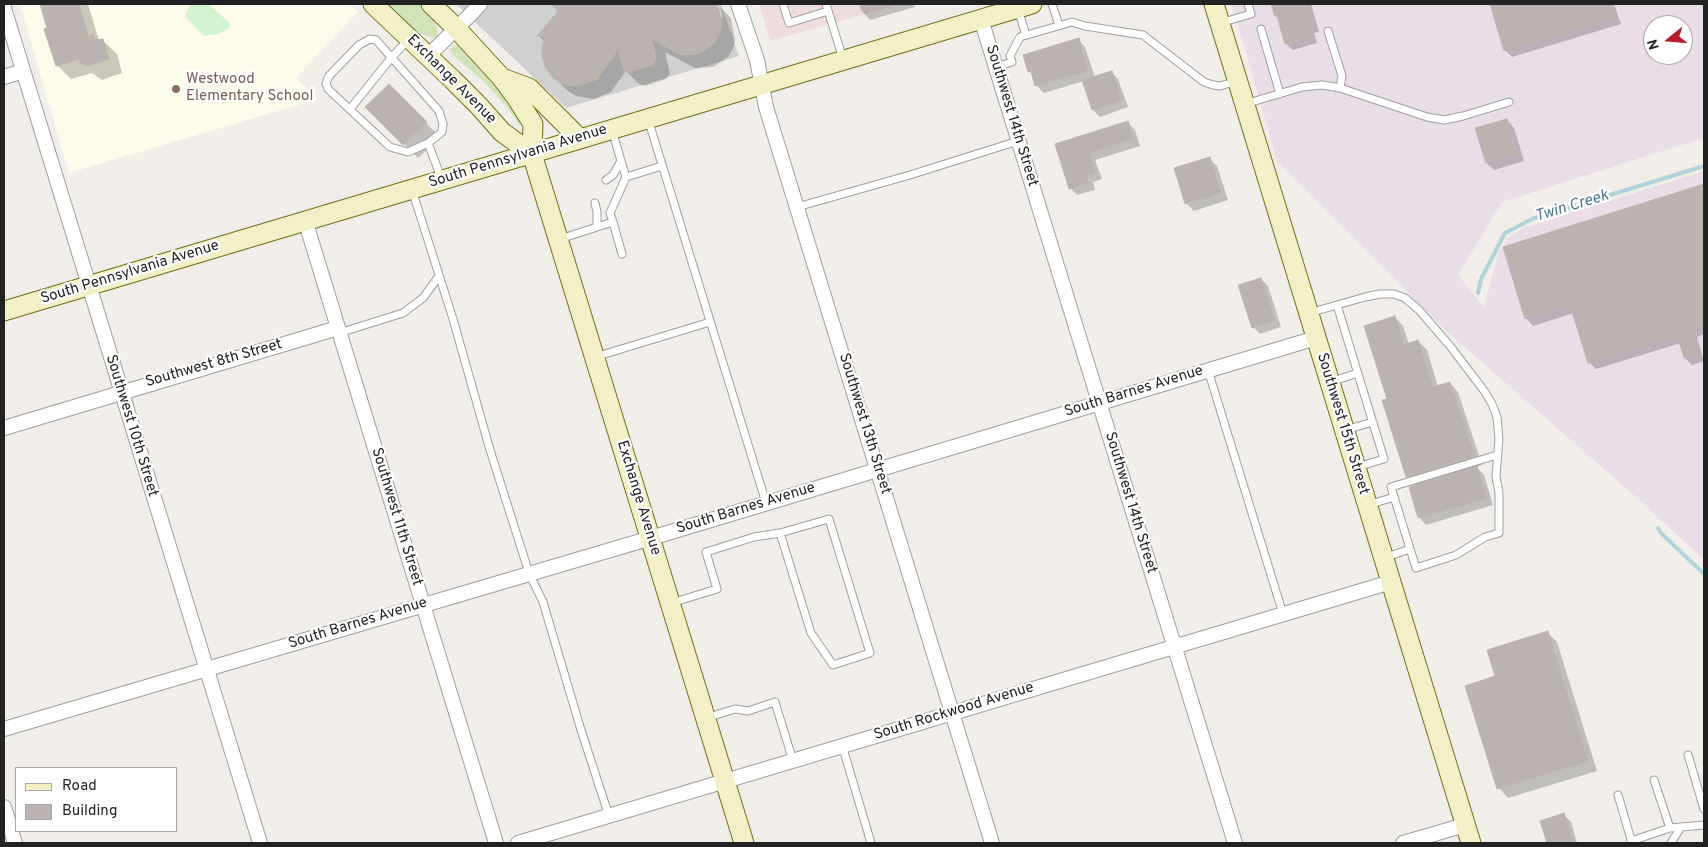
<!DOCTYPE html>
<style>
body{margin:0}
#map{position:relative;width:1708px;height:847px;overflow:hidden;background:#f1eeea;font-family:Overpass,sans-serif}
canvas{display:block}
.frame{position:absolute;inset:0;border:5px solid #222;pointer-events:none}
.legend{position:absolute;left:15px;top:767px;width:162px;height:65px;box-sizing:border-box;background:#fff;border:1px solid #a7a7a7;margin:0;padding:6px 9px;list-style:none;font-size:15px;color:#222}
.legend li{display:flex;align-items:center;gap:10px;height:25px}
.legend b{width:25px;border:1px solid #a7a7a7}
.north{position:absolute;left:1643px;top:15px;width:50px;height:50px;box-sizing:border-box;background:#fff;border:1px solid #a7a7a7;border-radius:50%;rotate:253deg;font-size:14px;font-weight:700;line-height:20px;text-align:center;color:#222}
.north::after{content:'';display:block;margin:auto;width:18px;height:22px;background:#bb192b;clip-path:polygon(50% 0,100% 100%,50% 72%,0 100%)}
</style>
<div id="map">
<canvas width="1708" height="847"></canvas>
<div class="frame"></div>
<ul class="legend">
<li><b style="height:6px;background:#f3f0c6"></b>Road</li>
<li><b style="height:14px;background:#bab3b0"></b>Building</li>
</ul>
<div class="north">N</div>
</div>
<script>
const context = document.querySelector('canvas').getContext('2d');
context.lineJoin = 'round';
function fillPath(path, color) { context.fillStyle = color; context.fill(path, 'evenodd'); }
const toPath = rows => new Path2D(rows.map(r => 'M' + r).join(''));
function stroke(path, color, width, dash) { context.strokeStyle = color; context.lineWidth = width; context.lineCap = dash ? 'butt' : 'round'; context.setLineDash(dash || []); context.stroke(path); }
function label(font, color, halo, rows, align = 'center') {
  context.font = font + ' Overpass,sans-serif'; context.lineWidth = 4.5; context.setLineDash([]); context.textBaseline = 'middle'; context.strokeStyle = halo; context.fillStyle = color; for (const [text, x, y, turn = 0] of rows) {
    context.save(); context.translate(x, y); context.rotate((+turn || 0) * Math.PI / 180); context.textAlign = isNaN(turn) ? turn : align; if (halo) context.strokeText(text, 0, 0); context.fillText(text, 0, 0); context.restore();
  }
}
fillPath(toPath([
 [759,4,901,4,770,41]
]), '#efdcdd');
fillPath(toPath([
 [1232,4,1704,4,1704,138,1502,202,1458,275,1484,308,1499,251,1508,239,1521,229,1704,171,1704,560,1646,506,1445,330,1277,161],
 [1653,25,1683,25,1683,55,1653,55]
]), '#e9dde8');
fillPath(toPath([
 [20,4,349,4,358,12,296,78,318,99,69,173]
]), '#fcfae8');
fillPath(toPath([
 [456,4,721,4,739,56,566,108]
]), '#d0d0d0');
fillPath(toPath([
 [384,4,421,4,434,20,438,32,437,39,421,34,408,26],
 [454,45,458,45,490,77,516,112,521,124,519,125,507,107,484,82,452,54,450,49]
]), '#d2e4b7');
fillPath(toPath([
 [190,4,208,4,230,23,229,28,218,34,203,36,185,16]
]), '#cff4ce');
fillPath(toPath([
 [41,4,88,4,99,41,102,40,117,54,122,73,102,80,92,73,71,79,57,65],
 [553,4,717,4,721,18,723,17,720,7,731,18,735,40,733,49,728,57,713,67,695,68,665,52,670,74,666,79,645,86,639,84,626,71,611,92,594,99,576,96,568,91,553,76,544,57,544,41,539,36,560,11],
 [859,4,914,4,915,7,870,20,861,10],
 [1273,4,1311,4,1319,32,1314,33,1317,43,1293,50,1286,44,1279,19,1276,16],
 [1491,4,1614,4,1621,24,1512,57,1505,50],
 [1078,40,1085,47,1095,78,1111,72,1118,79,1128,107,1100,117,1093,110,1084,81,1044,93,1037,86,1034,76,1029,71],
 [389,85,440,137,418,158,366,107],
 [1507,120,1514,128,1524,161,1494,170,1487,163],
 [1128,123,1135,130,1140,146,1095,160,1102,179,1093,182,1095,190,1077,195,1070,188,1057,144],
 [1210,159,1217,166,1228,200,1194,211,1187,204],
 [1704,186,1704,334,1697,337,1704,361,1692,365,1685,358,1681,343,1596,369,1589,362,1574,313,1533,326,1526,318,1504,248],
 [1261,279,1268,286,1281,327,1260,334,1253,327],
 [1395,317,1403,326,1409,344,1418,341,1427,350,1438,387,1450,383,1458,392,1482,465,1476,467,1484,475,1493,505,1426,525,1419,517,1417,486,1407,476,1388,400],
 [1547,632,1557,642,1597,771,1508,798,1499,788,1497,677],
 [1564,815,1571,822,1577,843,1549,843,1542,821]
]), '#0003');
stroke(toPath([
 [1478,293,1481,279,1505,233,1532,219,1704,166],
 [1658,528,1661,533,1704,574]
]), '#b0d4d9', 4);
const building = toPath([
 [40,4,79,4,88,36,93,34,95,40,103,39,109,59,87,66,81,64,79,59,56,66,44,29,47,28,40,4],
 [551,4,717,4,722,25,719,35,714,43,699,54,680,55,652,39,656,59,652,65,630,72,624,70,618,50,597,79,579,86,570,85,561,83,552,77,546,68,542,57,542,47,545,37,537,36,558,11,551,4],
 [1271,4,1307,4,1313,25,1309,27,1312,36,1285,44,1277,16,1275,16,1271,4],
 [1490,4,1610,4,1614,18,1504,51,1490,4],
 [1079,38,1088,71,1035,86,1031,71,1028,72,1023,55,1079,38],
 [1112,71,1122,100,1092,110,1082,80,1112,71],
 [389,84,427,122,403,145,365,107,389,84],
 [1507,119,1518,154,1486,163,1475,128,1507,119],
 [1128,121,1133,139,1089,153,1095,172,1086,175,1089,183,1069,189,1055,144,1128,121],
 [1210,157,1221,193,1185,204,1174,168,1210,157],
 [1704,184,1704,325,1691,330,1698,354,1684,358,1677,335,1588,363,1570,305,1525,319,1503,247,1704,184],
 [1261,278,1275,320,1252,328,1238,285,1261,278],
 [1395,316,1404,345,1418,340,1433,387,1450,382,1474,456,1406,477,1382,400,1387,399,1364,326,1395,316],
 [1477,466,1487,498,1418,518,1409,487,1477,466],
 [1548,631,1588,761,1497,789,1465,686,1495,676,1487,650,1548,631],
 [1564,813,1573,843,1547,843,1540,821,1564,813]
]);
fillPath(building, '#bab3b0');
stroke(building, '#c1b4ae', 1);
const service = toPath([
 [783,4,789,23,828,11],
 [826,4,843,59],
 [1052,4,1059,25],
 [1018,9,1026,35],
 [1220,23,1251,14,1248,4],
 [1261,29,1280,94],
 [1328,31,1342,76,1340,88],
 [370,39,376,40,439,111,443,124,442,132,428,143,408,152,390,147,328,89,326,83,329,76,359,45,370,39],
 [996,67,1012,62,1010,56,1020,37,1072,22,1085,26,1143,35,1204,82,1213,85,1220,86,1237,81],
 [1245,104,1302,87,1322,85,1340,88,1427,117,1444,120,1463,116,1509,102],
 [350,109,391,58,409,39],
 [648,119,766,503],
 [428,143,442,180],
 [626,177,662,166],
 [606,180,613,175,621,161,612,130],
 [412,190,453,319,490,450,529,573,543,602,581,730,609,816],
 [797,207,910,175,1018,141],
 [613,222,610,213,626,177,621,161],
 [597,227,613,222,622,254],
 [560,239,597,227,597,212,595,203],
 [1337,305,1384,459,1357,467],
 [1309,313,1365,297,1380,294,1394,294,1405,298,1419,310,1450,346,1485,392,1492,404,1497,417,1499,439,1496,476,1499,493,1499,533,1485,537,1456,555,1416,568,1391,487,1497,455],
 [339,333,403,313,423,298,439,276],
 [595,357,710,322],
 [1208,370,1283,614],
 [1330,382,1358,373],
 [1345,430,1373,422],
 [1368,505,1394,497],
 [1384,558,1410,549],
 [671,603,717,589,706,552,754,537,780,533,829,519,870,653,833,665,811,633,780,533],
 [706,718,735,709,748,711,775,702,793,761],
 [842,745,871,843],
 [1688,755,1704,809],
 [1618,795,1632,843],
 [1670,828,1704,825],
 [1631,841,1670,828,1654,780],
 [1671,843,1681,827]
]);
const minor = toPath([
 [738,4,757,60,766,107,992,843],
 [4,8,260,843],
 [981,19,1235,843],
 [428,56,469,16,480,4],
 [4,77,23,71],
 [305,220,496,843],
 [4,428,338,328],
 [4,729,651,538,1316,338],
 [4,807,15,843],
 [518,843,1391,582],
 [1403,843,1465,825]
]);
const secondary = toPath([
 [373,4,453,80,479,106,502,132,532,154],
 [431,4,456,28,501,77,516,97,533,124,532,154,744,843],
 [1214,4,1471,843],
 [502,78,529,88,580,139],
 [4,311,1032,4]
]);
stroke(service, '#9f9f9f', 9);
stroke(minor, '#9f9f9f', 16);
stroke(secondary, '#6f6e13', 21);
stroke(service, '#fff', 7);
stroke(minor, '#fff', 14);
stroke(secondary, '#f3f0c6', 19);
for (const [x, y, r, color] of [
 [176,89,5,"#8d6e63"]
]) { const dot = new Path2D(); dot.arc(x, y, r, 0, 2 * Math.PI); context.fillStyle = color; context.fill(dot); stroke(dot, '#fff', 2); }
label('15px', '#785e54', '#fff', [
 ["Westwood",186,80],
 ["Elementary School",186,97]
], 'left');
label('15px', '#222', '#fff', [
 ["Exchange Avenue",451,80,45],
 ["Southwest 14th Street",1011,116,73],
 ["South Pennsylvania Avenue",518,157,-17],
 ["South Pennsylvania Avenue",130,273,-17],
 ["Southwest 8th Street",214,364,-16],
 ["South Barnes Avenue",1134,392,-17],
 ["Southwest 13th Street",864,424,73],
 ["Southwest 15th Street",1342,424,73],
 ["Southwest 10th Street",131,426,73],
 ["Exchange Avenue",638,498,73],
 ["Southwest 14th Street",1130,503,73],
 ["South Barnes Avenue",746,509,-17],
 ["Southwest 11th Street",396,517,73],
 ["South Barnes Avenue",358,624,-17],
 ["South Rockwood Avenue",954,712,-17]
]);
label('italic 16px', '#4e7790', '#fff', [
 ["Twin Creek",1572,207,-17]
]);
</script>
